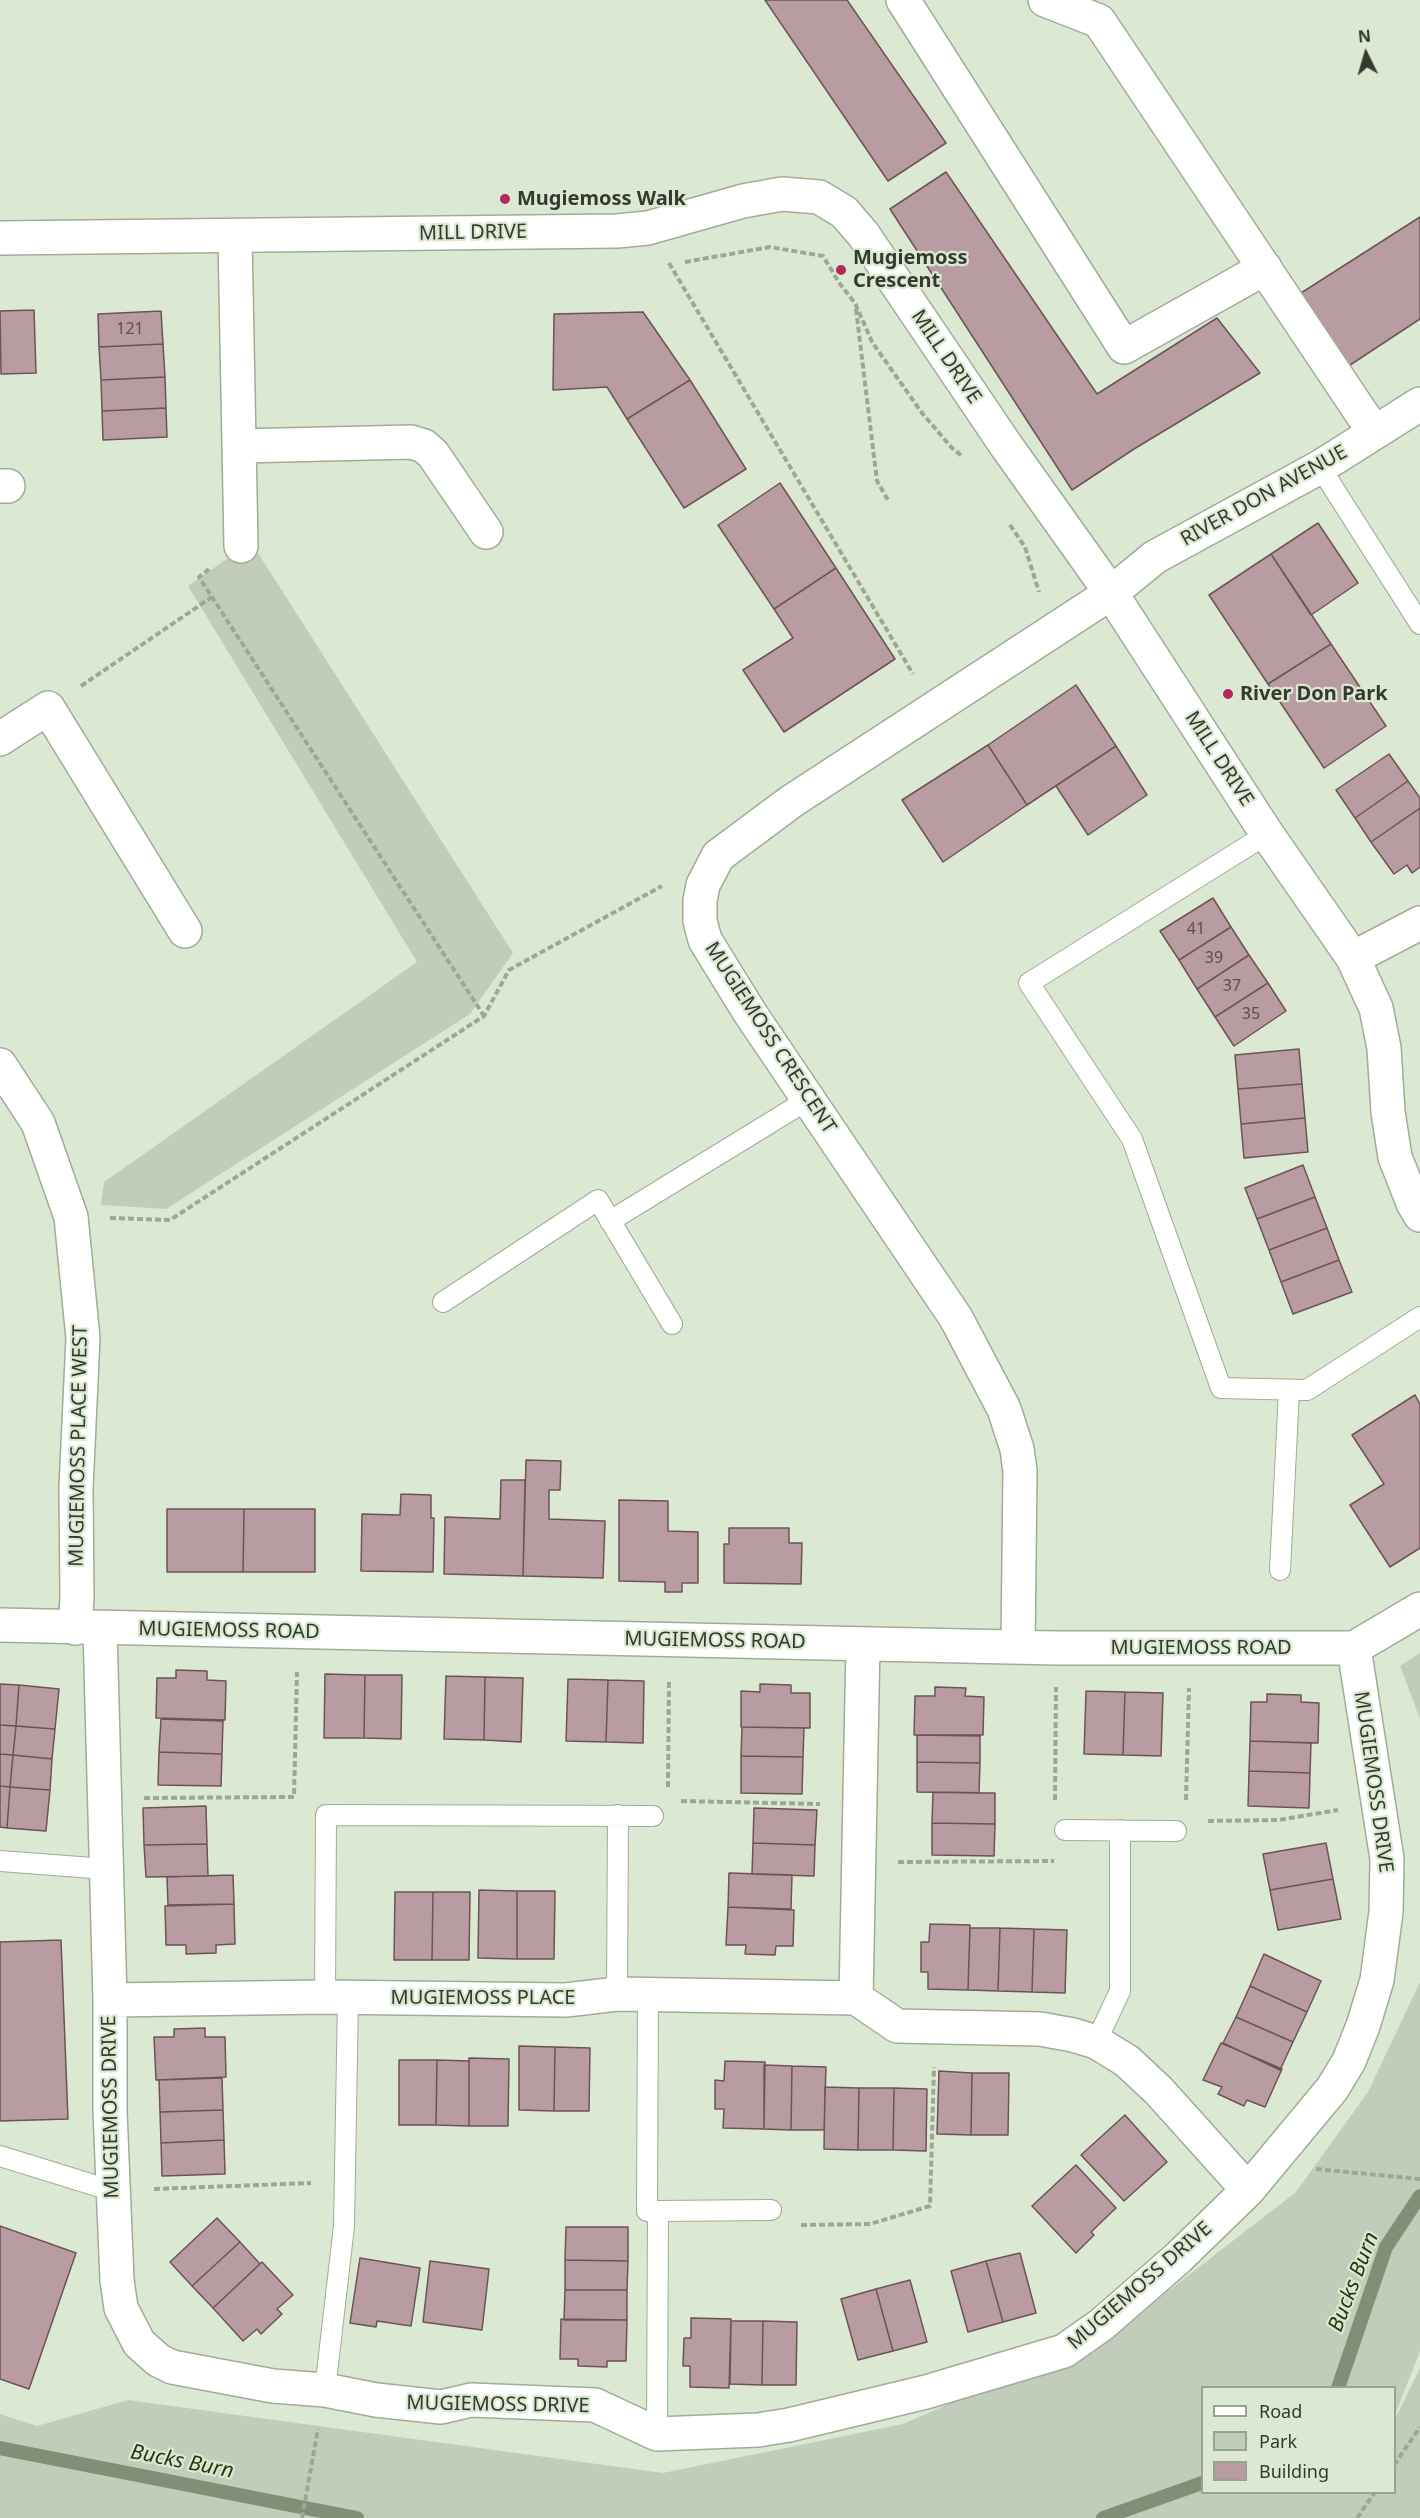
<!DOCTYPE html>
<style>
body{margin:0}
#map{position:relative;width:1420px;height:2518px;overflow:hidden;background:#dce9d2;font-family:"Noto Sans",sans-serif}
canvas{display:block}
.legend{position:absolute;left:1201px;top:2386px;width:195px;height:108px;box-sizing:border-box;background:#dce9d2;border:2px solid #99a392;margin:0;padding:8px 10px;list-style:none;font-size:18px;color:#353a31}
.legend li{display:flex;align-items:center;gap:12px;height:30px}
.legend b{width:30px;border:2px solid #99a392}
.north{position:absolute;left:1336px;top:24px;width:60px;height:60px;-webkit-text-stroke:4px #dce9d2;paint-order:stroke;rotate:355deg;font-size:16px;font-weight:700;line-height:24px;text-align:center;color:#353a31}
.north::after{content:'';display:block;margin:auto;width:21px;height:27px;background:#353a31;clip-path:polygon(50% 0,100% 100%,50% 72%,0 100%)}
</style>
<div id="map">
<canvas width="1420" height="2518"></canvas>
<ul class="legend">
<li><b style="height:8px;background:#fff"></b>Road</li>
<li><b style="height:16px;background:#c2ccba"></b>Park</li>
<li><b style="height:16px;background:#b89ca1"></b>Building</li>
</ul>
<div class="north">N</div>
</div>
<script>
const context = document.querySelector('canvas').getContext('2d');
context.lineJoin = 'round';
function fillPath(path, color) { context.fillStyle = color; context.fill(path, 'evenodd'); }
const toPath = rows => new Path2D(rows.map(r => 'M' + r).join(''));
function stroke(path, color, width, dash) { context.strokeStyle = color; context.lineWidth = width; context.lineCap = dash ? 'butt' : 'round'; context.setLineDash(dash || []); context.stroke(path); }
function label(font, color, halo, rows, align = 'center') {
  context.font = font + ' "Noto Sans",sans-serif'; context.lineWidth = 4.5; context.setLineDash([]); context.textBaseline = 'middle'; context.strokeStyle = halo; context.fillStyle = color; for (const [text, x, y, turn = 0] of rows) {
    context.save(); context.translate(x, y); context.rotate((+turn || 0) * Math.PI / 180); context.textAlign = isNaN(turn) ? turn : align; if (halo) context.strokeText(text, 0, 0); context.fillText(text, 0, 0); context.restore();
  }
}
fillPath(toPath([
 [251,542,513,953,470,1014,166,1209,101,1205,104,1182,417,962,188,586],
 [1420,1653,1420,1719,1400,1666],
 [1420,1982,1420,2351,1395,2415,1394,2388,1202,2388,1202,2492,1394,2492,1395,2419,1420,2368,1420,2518,0,2518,0,2414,37,2426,128,2400,663,2473,903,2424,1119,2329,1296,2192,1368,2092]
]), '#c2ccba');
stroke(toPath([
 [1338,2388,1386,2247,1420,2196],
 [0,2448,357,2518],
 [1103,2518,1202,2483]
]), '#808f75', 14);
const building = toPath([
 [765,0,847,0,946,143,888,181,765,0],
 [946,172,1097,394,1217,318,1260,373,1134,449,1072,490,890,209,946,172],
 [1420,217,1420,319,1347,367,1301,293,1420,217],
 [34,310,36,373,1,374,0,311,34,310],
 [161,311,163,344,99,347,98,314,161,311],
 [643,312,690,380,627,419,607,387,553,390,554,314,643,312],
 [163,344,165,377,101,380,99,347,163,344],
 [165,377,166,408,102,411,101,380,165,377],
 [690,380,746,469,684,508,627,419,690,380],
 [166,408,167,437,103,440,102,411,166,408],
 [780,483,836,568,774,609,718,525,780,483],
 [1318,523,1358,583,1311,615,1271,554,1318,523],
 [1271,554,1331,644,1268,684,1209,595,1271,554],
 [836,568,895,659,784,732,743,670,793,638,774,609,836,568],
 [1331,644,1386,726,1324,768,1268,684,1331,644],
 [1076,685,1116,746,1027,805,988,745,1076,685],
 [988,745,1027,805,943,862,902,800,988,745],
 [1116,746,1147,795,1088,835,1056,786,1116,746],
 [1389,754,1408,781,1355,818,1336,790,1389,754],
 [1408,781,1420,798,1420,808,1371,842,1355,818,1408,781],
 [1420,808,1420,867,1412,873,1407,865,1394,874,1371,842,1420,808],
 [1213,898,1231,927,1179,960,1160,931,1213,898],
 [1231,927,1249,955,1197,989,1179,960,1231,927],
 [1249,955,1268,983,1215,1017,1197,989,1249,955],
 [1268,983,1286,1011,1234,1046,1215,1017,1268,983],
 [1299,1049,1302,1084,1238,1089,1235,1055,1299,1049],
 [1302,1084,1305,1118,1241,1124,1238,1089,1302,1084],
 [1305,1118,1308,1152,1244,1158,1241,1124,1305,1118],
 [1303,1165,1315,1197,1257,1219,1245,1188,1303,1165],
 [1315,1197,1327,1228,1269,1250,1257,1219,1315,1197],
 [1327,1228,1339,1260,1281,1282,1269,1250,1327,1228],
 [1339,1260,1352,1292,1293,1314,1281,1282,1339,1260],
 [1415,1395,1420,1404,1420,1548,1390,1567,1350,1505,1384,1484,1352,1435,1415,1395],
 [526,1460,561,1461,560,1490,549,1490,549,1519,605,1521,603,1578,523,1576,526,1460],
 [501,1480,525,1480,523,1576,444,1574,445,1517,500,1519,501,1480],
 [401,1494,431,1495,431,1518,434,1518,433,1572,361,1571,362,1514,400,1515,401,1494],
 [619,1500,668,1501,668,1531,698,1532,698,1583,682,1583,682,1592,665,1592,665,1582,619,1581,619,1500],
 [167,1509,244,1509,243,1572,167,1572,167,1509],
 [244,1509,315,1509,315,1572,243,1572,244,1509],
 [729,1528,789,1528,789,1543,802,1543,801,1584,724,1583,724,1544,729,1544,729,1528],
 [176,1670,207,1671,207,1680,226,1681,225,1720,156,1718,157,1678,176,1678,176,1670],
 [325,1674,365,1675,364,1738,324,1738,325,1674],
 [365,1675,402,1675,401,1739,364,1738,365,1675],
 [446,1676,485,1677,484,1740,444,1739,446,1676],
 [485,1677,523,1678,521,1742,484,1740,485,1677],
 [568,1679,608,1680,606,1742,566,1741,568,1679],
 [608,1680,644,1681,643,1743,606,1742,608,1680],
 [0,1684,19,1685,16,1726,0,1725,0,1684],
 [760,1684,791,1685,791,1693,810,1693,810,1728,741,1727,741,1691,760,1692,760,1684],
 [19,1685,59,1689,55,1729,16,1726,19,1685],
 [935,1687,966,1688,965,1696,984,1697,983,1735,914,1735,915,1696,935,1696,935,1687],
 [1086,1691,1125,1692,1123,1755,1084,1754,1086,1691],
 [1125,1692,1163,1693,1161,1756,1123,1755,1125,1692],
 [1267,1694,1301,1695,1301,1702,1319,1703,1318,1743,1250,1741,1251,1702,1267,1702,1267,1694],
 [161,1719,223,1721,222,1754,159,1752,161,1719],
 [0,1725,16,1726,13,1755,0,1754,0,1725],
 [16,1726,55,1729,52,1759,13,1755,16,1726],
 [742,1727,804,1728,803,1757,741,1756,742,1727],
 [917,1735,980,1736,980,1763,917,1762,917,1735],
 [1250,1741,1311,1743,1310,1773,1249,1771,1250,1741],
 [159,1752,222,1754,221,1786,158,1785,159,1752],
 [0,1754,13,1755,10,1787,0,1786,0,1754],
 [13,1755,52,1759,50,1790,10,1787,13,1755],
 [741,1756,803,1757,802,1794,741,1793,741,1756],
 [917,1762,980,1763,979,1793,917,1792,917,1762],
 [1249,1771,1310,1773,1309,1808,1248,1806,1249,1771],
 [0,1786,10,1787,7,1828,0,1827,0,1786],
 [10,1787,50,1790,46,1831,7,1828,10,1787],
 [933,1792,995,1793,995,1824,932,1823,933,1792],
 [206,1806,207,1844,144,1845,143,1808,206,1806],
 [754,1808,817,1810,815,1845,753,1843,754,1808],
 [932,1823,995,1824,994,1856,932,1855,932,1823],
 [753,1843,815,1845,814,1876,752,1874,753,1843],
 [1326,1843,1333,1879,1270,1890,1263,1854,1326,1843],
 [207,1844,208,1876,146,1877,144,1845,207,1844],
 [729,1873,792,1875,791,1909,728,1907,729,1873],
 [233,1875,234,1904,168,1905,167,1877,233,1875],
 [1333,1879,1341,1919,1278,1930,1270,1890,1333,1879],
 [479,1890,517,1891,517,1959,478,1958,479,1890],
 [517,1891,555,1891,554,1959,517,1959,517,1891],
 [395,1892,433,1892,432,1960,394,1960,395,1892],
 [433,1892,470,1892,469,1960,432,1960,433,1892],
 [234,1904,235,1944,216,1945,216,1953,186,1954,186,1945,166,1945,165,1906,234,1904],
 [728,1907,794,1910,793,1946,776,1946,775,1955,745,1954,746,1945,726,1945,728,1907],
 [930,1924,970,1925,968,1990,928,1989,928,1972,921,1972,921,1942,929,1942,930,1924],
 [970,1928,1000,1928,998,1991,968,1990,970,1928],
 [1000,1928,1034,1929,1032,1992,998,1991,1000,1928],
 [1034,1929,1067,1930,1065,1993,1032,1992,1034,1929],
 [61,1940,68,2119,0,2121,0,1942,61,1940],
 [1264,1954,1321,1981,1307,2012,1250,1986,1264,1954],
 [1250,1986,1307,2012,1293,2042,1236,2017,1250,1986],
 [1236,2017,1293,2042,1280,2070,1223,2043,1236,2017],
 [205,2028,205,2037,225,2037,226,2077,156,2080,154,2037,174,2037,174,2029,205,2028],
 [1221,2043,1282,2069,1265,2107,1247,2100,1244,2106,1218,2094,1222,2087,1203,2080,1221,2043],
 [519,2046,555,2047,554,2111,519,2110,519,2046],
 [555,2047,590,2048,589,2111,554,2111,555,2047],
 [469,2058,509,2059,508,2126,469,2126,469,2058],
 [399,2060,437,2060,436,2125,399,2125,399,2060],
 [437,2060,469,2061,469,2126,436,2125,437,2060],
 [725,2061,765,2062,764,2129,723,2128,724,2109,715,2109,715,2080,724,2081,725,2061],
 [764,2065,792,2066,791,2130,764,2129,764,2065],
 [792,2066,826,2067,824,2130,791,2130,792,2066],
 [939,2071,972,2073,971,2135,937,2134,939,2071],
 [972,2073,1009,2073,1008,2135,971,2135,972,2073],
 [222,2078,223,2110,160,2112,159,2080,222,2078],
 [825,2087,859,2088,858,2150,824,2149,825,2087],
 [859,2088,894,2088,893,2150,858,2150,859,2088],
 [894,2088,927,2089,926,2151,893,2150,894,2088],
 [223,2110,224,2140,161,2143,160,2112,223,2110],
 [1125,2115,1167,2162,1124,2201,1081,2155,1125,2115],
 [224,2140,225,2174,162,2176,161,2143,224,2140],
 [1076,2165,1116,2208,1091,2232,1094,2235,1076,2253,1032,2206,1076,2165],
 [217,2218,240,2242,192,2286,170,2262,217,2218],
 [0,2226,76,2253,29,2389,0,2379,0,2226],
 [566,2227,628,2227,628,2261,565,2260,566,2227],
 [240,2242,260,2264,213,2308,192,2286,240,2242],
 [1020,2253,1036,2313,1003,2322,986,2261,1020,2253],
 [360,2258,420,2268,411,2326,377,2321,376,2327,350,2323,360,2258],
 [565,2260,628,2261,627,2290,565,2290,565,2260],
 [430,2261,489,2269,482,2330,423,2322,430,2261],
 [986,2261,1003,2322,968,2332,951,2271,986,2261],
 [262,2262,293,2295,277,2309,282,2314,261,2334,257,2329,243,2341,213,2308,262,2262],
 [910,2280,927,2342,893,2351,876,2289,910,2280],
 [876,2289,893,2351,858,2360,841,2299,876,2289],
 [565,2290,627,2290,627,2320,564,2320,565,2290],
 [691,2318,731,2319,729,2388,690,2387,690,2366,683,2366,684,2338,691,2338,691,2318],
 [561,2319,627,2320,626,2361,607,2361,607,2367,578,2366,578,2359,560,2359,561,2319],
 [731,2321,763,2321,762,2385,730,2384,731,2321],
 [763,2321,797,2322,796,2385,762,2385,763,2321]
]);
fillPath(building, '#b89ca1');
stroke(building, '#6c5358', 1.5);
const service = toPath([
 [1320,467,1420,624],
 [1267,834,1029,983,1132,1139,1221,1388,1307,1390,1420,1317],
 [610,1221,809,1099],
 [443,1302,598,1200,672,1324],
 [1280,1570,1289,1391],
 [1065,1830,1176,1831],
 [0,1861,106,1869],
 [617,1994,618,1815],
 [648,1994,647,2211,658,2211,657,2434],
 [325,1997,326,1815,653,1816],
 [1096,2042,1120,1991,1120,1830],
 [0,2156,113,2191],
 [658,2211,771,2210],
 [325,2390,344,2226,348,1998]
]);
const minor = toPath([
 [903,0,1124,347,1265,268],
 [1045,0,1099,21,1374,432],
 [235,237,241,546],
 [240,446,411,442,424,446,433,454,486,532],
 [0,486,8,486],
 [0,739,48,708,185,931],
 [1353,958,1420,923],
 [0,1065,38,1123,71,1217,83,1338,76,1488,77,1598,75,1628],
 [0,1625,1056,1648,1354,1648,1420,1609],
 [100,1629,110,2000,110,2111,117,2280,121,2308,139,2343,158,2360,172,2367,273,2386,325,2390,376,2400,441,2407,471,2400,595,2405,657,2434,758,2430,789,2425,926,2392,1064,2351,1101,2325,1178,2258,1248,2190,1332,2089,1349,2061,1363,2026,1377,1980,1386,1912,1387,1859,1354,1648],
 [1018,1647,1020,1471,1017,1449,1004,1409,956,1318,750,1013,705,940,700,921,700,901,703,885,718,856,792,801,1111,593,1155,557,1320,467,1420,404],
 [856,1998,863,1644],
 [110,2000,325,1997,566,2000,617,1994,856,1998,897,2026,1040,2029,1073,2035,1096,2042,1127,2061,1159,2091,1248,2190]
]);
const tertiary = toPath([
 [0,238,617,231,648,228,743,201,782,194,819,197,844,212,863,234,1005,444,1111,593,1267,834,1353,958,1376,1008,1384,1048,1388,1112,1395,1157,1413,1203,1420,1215]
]);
stroke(service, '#9fac96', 22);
stroke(minor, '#9fac96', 36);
stroke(tertiary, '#9fac96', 36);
stroke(toPath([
 [685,262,770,247,823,256,840,284,855,303,872,342,922,413,952,448,962,456],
 [669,263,913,674],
 [856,309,877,481,889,502],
 [1010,525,1025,547,1039,592],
 [209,569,199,577,484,1016],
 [81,686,212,597],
 [110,1218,170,1220,484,1016,509,970,662,886],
 [668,1787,669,1680],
 [144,1798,294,1797,297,1672],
 [1055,1800,1056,1687],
 [1186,1800,1189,1688],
 [681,1801,820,1804],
 [1208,1821,1279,1820,1338,1810],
 [898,1862,1054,1861],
 [1316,2169,1420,2179],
 [154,2189,311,2183],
 [801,2225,870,2224,930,2206,934,2067],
 [1394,2465,1420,2427],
 [302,2518,318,2429],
 [1357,2518,1375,2492]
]), '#9da796', 4, [6, 3]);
stroke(service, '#fff', 20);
stroke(minor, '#fff', 33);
stroke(tertiary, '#fff', 33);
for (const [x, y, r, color] of [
 [505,199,6,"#b6285b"],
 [841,270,6,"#b6285b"],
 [1228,694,6,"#b6285b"]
]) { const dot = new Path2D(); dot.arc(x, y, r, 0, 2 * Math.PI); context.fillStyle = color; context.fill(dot); stroke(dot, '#dce9d2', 2); }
label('16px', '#56524d', null, [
 ["121",130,329],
 ["41",1196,929],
 ["39",1214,958],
 ["37",1232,986],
 ["35",1251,1014]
]);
label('bold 20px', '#353a31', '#dce9d2', [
 ["Mugiemoss Walk",517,199],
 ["Mugiemoss",853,258],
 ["Crescent",853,281],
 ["River Don Park",1240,694]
], 'left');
label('20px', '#353a31', '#dce9d2', [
 ["MILL DRIVE",473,233,-1],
 ["MILL DRIVE",946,357,56],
 ["RIVER DON AVENUE",1264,496,-29],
 ["MILL DRIVE",1219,759,57],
 ["MUGIEMOSS CRESCENT",770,1038,57],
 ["MUGIEMOSS PLACE WEST",79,1446,-89],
 ["MUGIEMOSS ROAD",229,1631,1],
 ["MUGIEMOSS ROAD",715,1641,1],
 ["MUGIEMOSS ROAD",1201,1648],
 ["MUGIEMOSS DRIVE",1373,1782,82],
 ["MUGIEMOSS PLACE",483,1998],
 ["MUGIEMOSS DRIVE",111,2107,-91],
 ["MUGIEMOSS DRIVE",1140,2286,-41],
 ["MUGIEMOSS DRIVE",498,2405,1]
]);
label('italic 21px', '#24390f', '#dce9d2', [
 ["Bucks Burn",1354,2282,-69],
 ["Bucks Burn",182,2462,11]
]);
</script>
